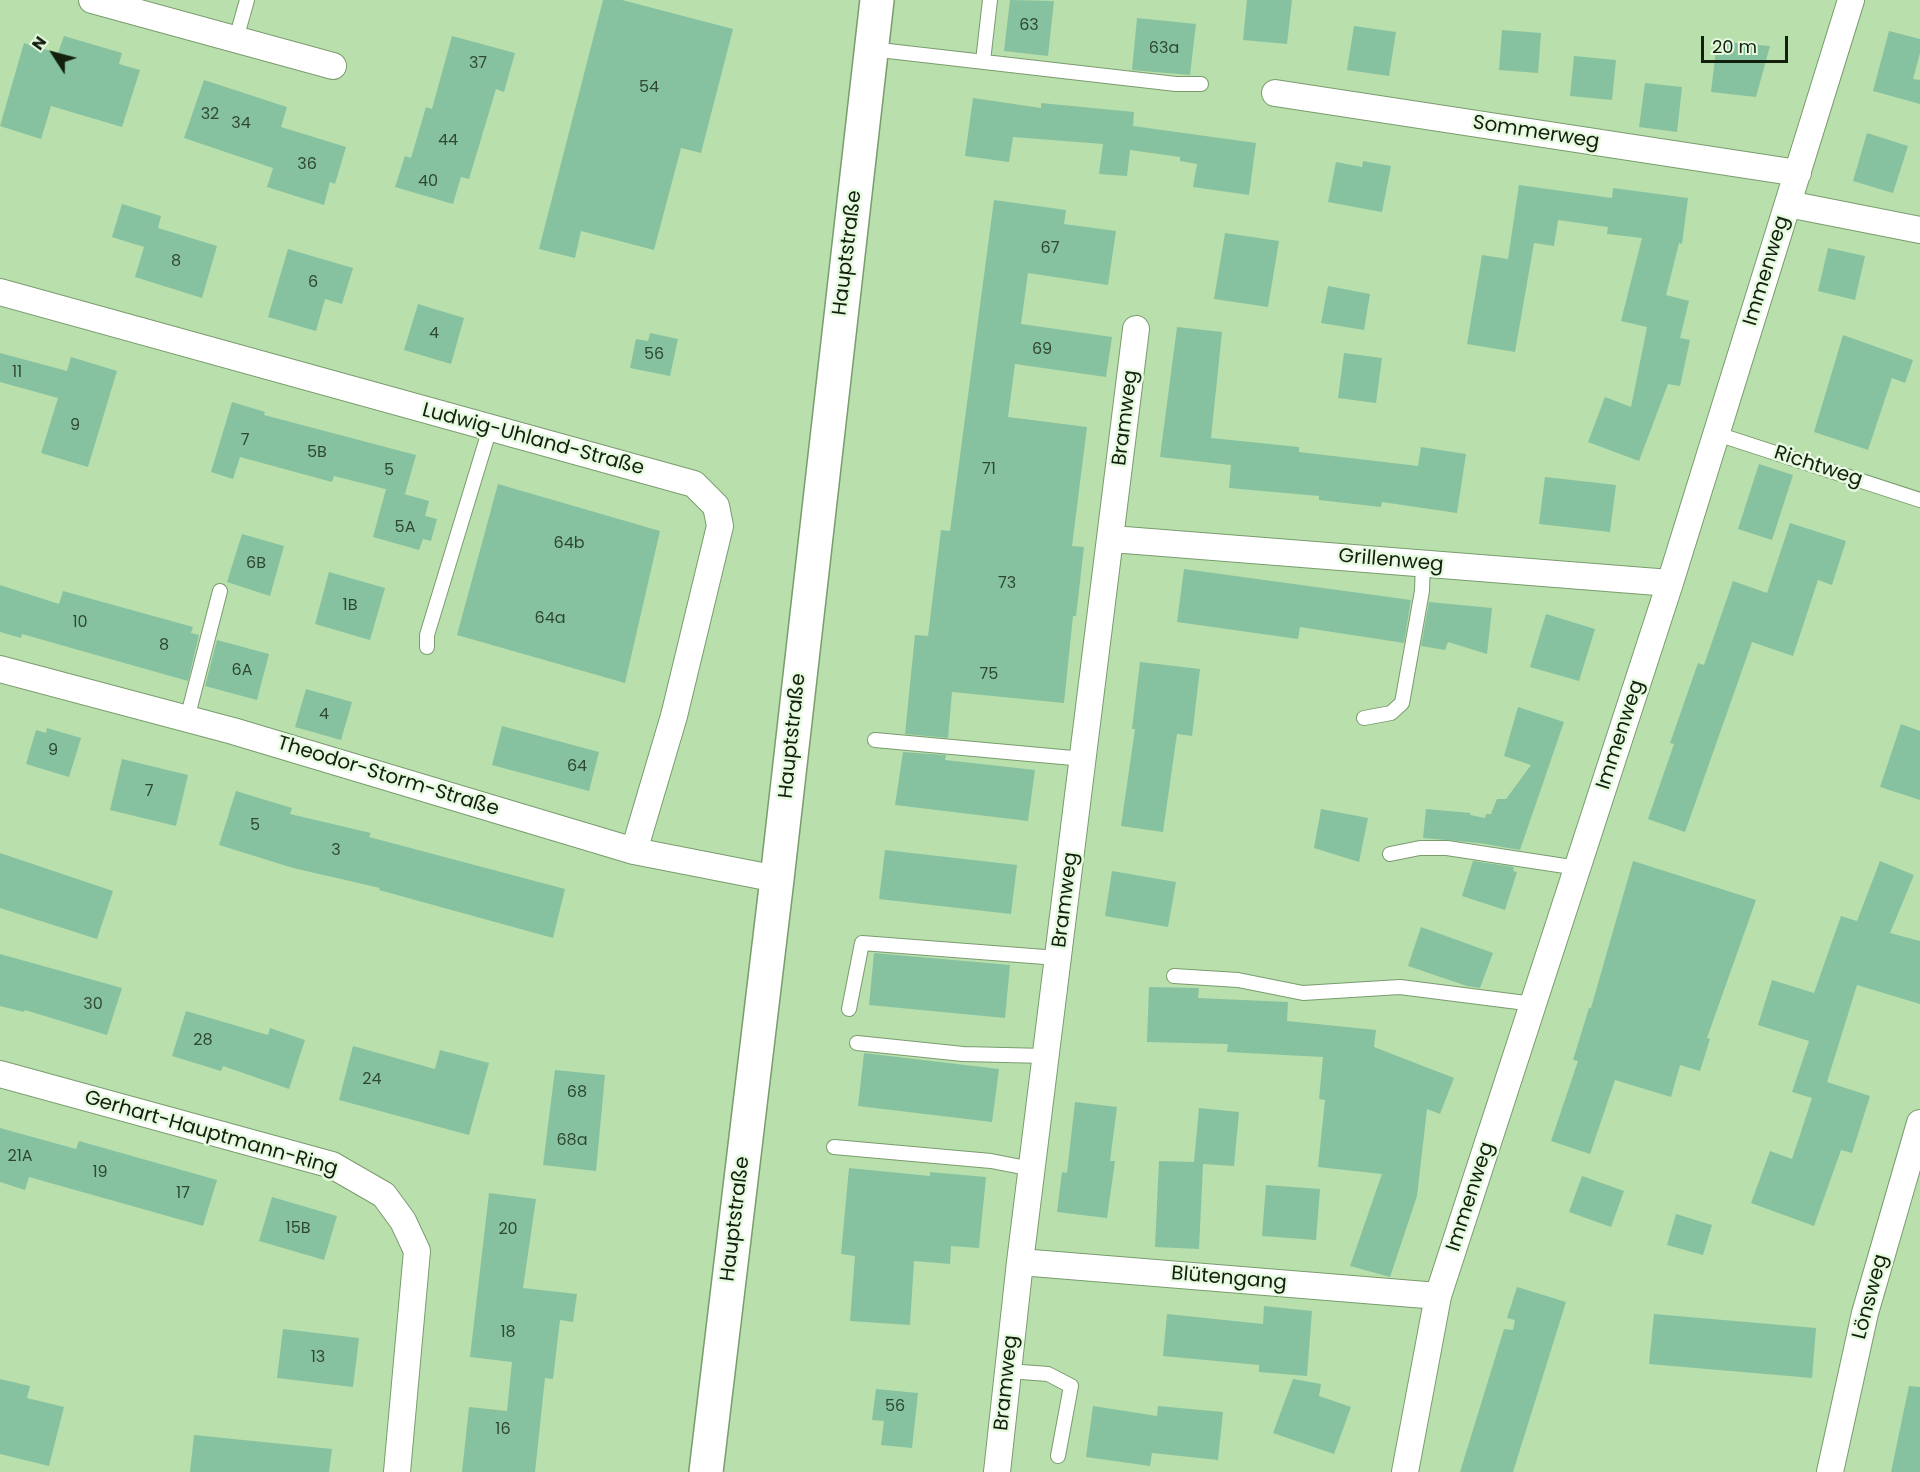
<!DOCTYPE html>
<meta charset="utf-8">
<style>
body{margin:0}
#map{position:relative;width:1920px;height:1472px;overflow:hidden;background:#b9dfad;font-family:Poppins,sans-serif}
canvas{display:block}
.north{position:absolute;left:24px;top:24px;width:60px;height:60px;-webkit-text-stroke:4px #e6fae0;paint-order:stroke;rotate:306deg;font-size:16px;font-weight:700;line-height:24px;text-align:center;color:#12200d}
.north::after{content:'';display:block;margin:auto;width:21px;height:27px;background:#12200d;clip-path:polygon(50% 0,100% 100%,50% 72%,0 100%)}
.scale{position:absolute;left:1701px;top:36px;width:87px;height:27px;box-sizing:border-box;border:3px solid #12200d;border-top:0;padding-left:8px;font-size:18px;line-height:21px;white-space:nowrap;color:#12200d;-webkit-text-stroke:4px #e6fae0;paint-order:stroke}
</style>
<div id="map">
<canvas width="1920" height="1472"></canvas>
<div class="north">N</div>
<div class="scale">20 m</div>
</div>
<script>
const context = document.querySelector('canvas').getContext('2d');
context.lineJoin = 'round';
function fillPath(path, color) { context.fillStyle = color; context.fill(path, 'evenodd'); }
const toPath = rows => new Path2D(rows.map(r => 'M' + r).join(''));
function stroke(path, color, width, dash) { context.strokeStyle = color; context.lineWidth = width; context.lineCap = dash ? 'butt' : 'round'; context.setLineDash(dash || []); context.stroke(path); }
function label(font, color, halo, rows, align = 'center') {
  context.font = font + ' Poppins,sans-serif'; context.lineWidth = 5; context.setLineDash([]); context.textBaseline = 'middle'; context.strokeStyle = halo; context.fillStyle = color; for (const [text, x, y, turn = 0] of rows) {
    context.save(); context.translate(x, y); context.rotate((+turn || 0) * Math.PI / 180); context.textAlign = isNaN(turn) ? turn : align; if (halo) context.strokeText(text, 0, 0); context.fillText(text, 0, 0); context.restore();
  }
}
fillPath(toPath([
 [603,0,622,0,733,29,701,153,681,148,654,250,581,231,575,258,539,249],
 [1010,0,1054,1,1048,56,1004,51],
 [1247,0,1292,0,1287,44,1243,40],
 [1137,18,1196,24,1190,75,1132,70],
 [1354,26,1396,32,1389,76,1347,70],
 [1502,30,1541,33,1538,73,1499,70],
 [1889,31,1920,39,1920,53,1913,79,1920,80,1920,104,1873,91],
 [64,36,122,53,119,64,140,70,122,127,51,106,41,139,0,126,24,43,58,53],
 [452,36,515,53,504,92,496,89,469,179,461,177,453,204,395,187,405,156,411,158,426,107,432,109],
 [1717,41,1770,46,1756,97,1711,92],
 [1574,56,1616,60,1612,100,1570,96],
 [204,80,287,107,281,127,346,147,335,184,330,182,324,205,267,187,273,168,184,138],
 [1645,83,1682,87,1677,132,1639,127],
 [973,98,1041,108,1041,103,1134,112,1133,126,1256,143,1249,195,1193,187,1197,164,1180,161,1180,157,1130,150,1127,176,1099,174,1103,144,1013,137,1009,162,965,156],
 [1867,133,1908,146,1893,193,1853,181],
 [1363,161,1391,166,1382,212,1328,202,1336,162,1362,167],
 [1519,185,1612,198,1613,188,1688,198,1682,244,1679,243,1666,295,1689,301,1680,338,1690,340,1680,386,1668,384,1639,461,1588,442,1605,397,1631,407,1647,327,1621,321,1642,238,1607,234,1608,227,1558,220,1554,246,1534,243,1515,352,1467,344,1482,255,1508,259],
 [994,200,1066,210,1064,224,1116,231,1108,285,1028,273,1021,324,1112,337,1106,377,1015,364,1008,417,1087,427,1072,546,1084,547,1076,616,1073,616,1064,703,952,692,948,738,905,734,915,635,928,636,941,530,950,531],
 [122,204,161,216,158,228,217,246,202,298,135,277,144,247,112,237],
 [1225,233,1279,241,1268,307,1214,299],
 [1828,248,1865,256,1855,300,1818,291],
 [288,249,353,268,342,304,325,299,316,331,268,317],
 [1328,286,1370,294,1364,330,1321,323],
 [418,304,464,318,451,364,404,350],
 [1177,327,1222,332,1211,438,1299,447,1299,452,1418,466,1421,447,1466,454,1457,513,1382,502,1381,507,1319,500,1319,496,1229,488,1231,465,1160,457],
 [650,333,678,339,670,376,630,368,636,339,648,341],
 [1843,335,1913,360,1905,383,1892,378,1868,450,1814,432],
 [0,353,67,371,71,357,117,371,88,467,41,453,58,398,0,382],
 [1344,353,1382,358,1376,403,1338,398],
 [232,402,265,412,264,415,416,455,405,494,334,476,332,482,240,457,233,479,211,472],
 [1759,464,1793,475,1772,540,1738,529],
 [1545,477,1616,485,1610,532,1539,524],
 [498,484,660,531,625,683,457,635],
 [386,489,429,501,425,516,437,519,431,541,423,539,419,550,373,537],
 [1790,523,1846,541,1832,585,1818,580,1793,656,1752,642,1685,832,1648,819,1674,744,1670,743,1698,663,1704,665,1733,581,1767,593],
 [242,534,284,546,270,596,227,582],
 [1184,569,1411,600,1404,643,1300,627,1298,639,1177,622],
 [329,572,385,588,370,640,315,624],
 [0,585,59,604,63,591,193,627,191,633,199,635,188,681,22,634,21,638,0,632],
 [1429,602,1492,608,1487,654,1448,642,1445,650,1421,646],
 [1546,614,1595,629,1579,681,1530,667],
 [217,640,269,654,257,700,205,686],
 [1140,662,1200,669,1192,736,1177,734,1163,832,1121,826,1135,729,1132,729],
 [306,689,352,702,341,740,295,727],
 [1518,707,1564,722,1520,850,1479,843,1423,838,1426,809,1471,813,1470,815,1485,818,1486,814,1491,814,1497,799,1506,799,1531,765,1504,756],
 [1901,724,1920,731,1920,800,1880,787],
 [502,726,599,752,589,791,492,765],
 [47,728,81,738,69,777,26,764,36,730,46,733],
 [903,752,946,755,945,760,1035,770,1028,821,895,805],
 [122,759,188,775,176,826,110,810],
 [236,791,292,808,290,814,371,833,369,837,565,889,553,938,379,890,380,888,293,868,219,845],
 [1321,809,1368,818,1359,862,1314,848],
 [885,850,1017,865,1011,914,879,899],
 [0,853,113,891,97,939,0,908],
 [1473,861,1514,867,1513,871,1517,872,1505,910,1462,896],
 [1633,861,1756,900,1707,1038,1710,1039,1700,1071,1680,1065,1671,1097,1615,1080,1590,1154,1551,1141,1578,1061,1573,1060,1589,1008,1591,1008],
 [1880,861,1914,875,1890,933,1920,941,1920,1004,1857,985,1827,1082,1870,1096,1852,1153,1841,1150,1814,1226,1751,1203,1770,1151,1792,1159,1812,1098,1792,1092,1809,1041,1758,1025,1772,980,1814,993,1841,916,1857,921],
 [1112,871,1176,882,1168,927,1105,916],
 [1421,927,1493,953,1480,988,1467,986,1408,966],
 [874,953,1010,965,1005,1018,869,1005],
 [0,954,122,988,107,1035,25,1010,24,1012,0,1006],
 [1149,987,1199,988,1198,998,1288,1002,1287,1021,1376,1030,1374,1047,1454,1078,1440,1114,1427,1109,1417,1196,1390,1277,1350,1266,1382,1174,1318,1167,1325,1100,1319,1099,1323,1057,1227,1052,1228,1044,1147,1042],
 [186,1011,268,1035,270,1028,305,1040,289,1089,223,1066,221,1071,172,1056],
 [353,1046,435,1069,440,1050,489,1063,469,1135,339,1100],
 [864,1053,999,1069,992,1122,858,1106],
 [555,1070,605,1075,596,1171,543,1165],
 [1075,1102,1117,1107,1110,1161,1115,1161,1107,1218,1057,1212,1062,1172,1067,1173],
 [1199,1108,1239,1112,1234,1166,1203,1164,1199,1249,1155,1247,1159,1161,1194,1162],
 [0,1128,76,1149,79,1141,217,1180,203,1226,29,1177,25,1190,0,1182],
 [849,1168,930,1176,930,1172,986,1177,979,1248,951,1246,950,1264,914,1261,910,1325,850,1321,855,1256,841,1254],
 [1582,1176,1624,1191,1611,1227,1569,1212],
 [1266,1185,1320,1189,1316,1240,1262,1236],
 [489,1193,536,1199,523,1288,577,1294,573,1322,560,1320,553,1379,545,1378,535,1472,462,1472,469,1407,507,1411,512,1362,470,1357],
 [272,1197,337,1216,324,1260,259,1241],
 [1676,1214,1712,1225,1703,1255,1667,1245],
 [1517,1287,1566,1302,1513,1472,1460,1472,1504,1329,1513,1330,1515,1320,1507,1318],
 [1264,1306,1312,1311,1307,1376,1259,1372,1259,1365,1163,1356,1167,1314,1263,1324],
 [1654,1314,1816,1328,1812,1378,1649,1364],
 [283,1329,359,1338,353,1387,277,1378],
 [0,1379,30,1386,27,1398,64,1407,49,1466,0,1454],
 [1293,1379,1321,1384,1319,1396,1351,1407,1334,1454,1273,1433],
 [1909,1386,1920,1387,1920,1472,1891,1472],
 [876,1389,918,1393,912,1448,881,1445,884,1421,872,1420],
 [1093,1406,1157,1416,1158,1406,1223,1412,1218,1460,1152,1453,1150,1466,1086,1457],
 [194,1435,332,1449,329,1472,190,1472]
]), '#87c2a0');
const lane = toPath([
 [236,39,247,0],
 [871,49,1176,84,1201,84],
 [983,61,990,0],
 [1717,434,1920,500],
 [427,647,427,635,490,428],
 [1364,718,1391,713,1402,703,1422,591,1423,563],
 [187,719,220,591],
 [875,740,1084,759],
 [1390,854,1420,848,1447,848,1578,868],
 [1174,976,1238,980,1303,993,1400,987,1534,1004],
 [849,1009,862,943,1058,958],
 [857,1043,963,1054,1046,1056],
 [834,1147,991,1161,1032,1169],
 [1008,1371,1048,1374,1071,1386,1058,1456]
]);
const street = toPath([
 [92,0,333,66],
 [1275,93,1798,173],
 [1788,204,1920,230],
 [0,292,694,484,716,506,720,526,674,716,634,851],
 [1112,539,1670,583],
 [0,669,233,731,634,851,777,879],
 [0,1074,332,1165,384,1195,403,1221,417,1251,397,1472],
 [1020,1262,1438,1296],
 [997,1472,1020,1262,1136,329],
 [1405,1472,1438,1296,1670,583,1851,0],
 [1830,1472,1865,1313,1920,1123]
]);
const primary = toPath([
 [706,1472,777,879,877,0]
]);
stroke(lane, '#799c6d', 16);
stroke(street, '#799c6d', 28);
stroke(primary, '#799c6d', 36);
stroke(lane, '#fff', 14);
stroke(street, '#fff', 26);
stroke(primary, '#fff', 33);
label('16px', '#2f4832', null, [
 ["63",1029,26],
 ["63a",1164,49],
 ["37",478,64],
 ["54",649,88],
 ["32",210,115],
 ["34",241,124],
 ["44",448,141],
 ["36",307,165],
 ["40",428,182],
 ["67",1050,249],
 ["8",176,262],
 ["6",313,283],
 ["4",434,334],
 ["69",1042,350],
 ["56",654,355],
 ["11",17,373],
 ["9",75,426],
 ["7",245,441],
 ["5B",317,453],
 ["71",989,470],
 ["5",389,471],
 ["5A",405,528],
 ["64b",569,544],
 ["6B",256,564],
 ["73",1007,584],
 ["1B",350,606],
 ["64a",550,619],
 ["10",80,623],
 ["8",164,646],
 ["6A",242,671],
 ["75",989,675],
 ["4",324,715],
 ["9",53,751],
 ["64",577,767],
 ["7",149,792],
 ["5",255,826],
 ["3",336,851],
 ["30",93,1005],
 ["28",203,1041],
 ["24",372,1080],
 ["68",577,1093],
 ["68a",572,1141],
 ["21A",20,1157],
 ["19",100,1173],
 ["17",183,1194],
 ["15B",298,1229],
 ["20",508,1230],
 ["18",508,1333],
 ["13",318,1358],
 ["56",895,1407],
 ["16",503,1430]
]);
label('20px', '#12200d', '#e6fae0', [
 ["Sommerweg",1536,133,9],
 ["Hauptstraße",848,253,-83],
 ["Immenweg",1767,271,-73],
 ["Bramweg",1126,418,-83],
 ["Ludwig-Uhland-Straße",533,440,15],
 ["Richtweg",1818,467,18],
 ["Grillenweg",1391,561,5],
 ["Immenweg",1621,735,-72],
 ["Hauptstraße",793,736,-84],
 ["Theodor-Storm-Straße",388,777,17],
 ["Bramweg",1066,900,-83],
 ["Gerhart-Hauptmann-Ring",211,1134,16],
 ["Immenweg",1471,1197,-72],
 ["Hauptstraße",736,1219,-83],
 ["Blütengang",1229,1279,5],
 ["Lönsweg",1871,1297,-75],
 ["Bramweg",1007,1383,-84]
]);
</script>
